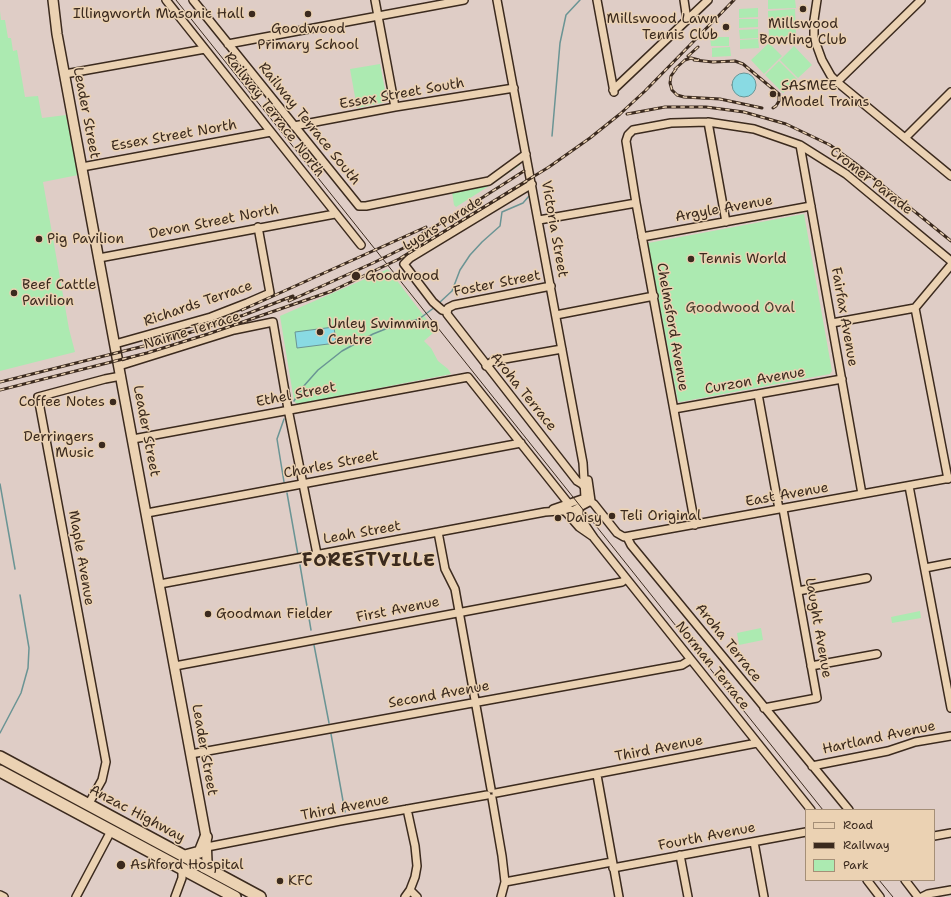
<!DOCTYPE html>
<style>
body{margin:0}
#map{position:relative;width:951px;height:897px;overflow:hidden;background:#dfcdc6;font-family:"Shantell Sans",sans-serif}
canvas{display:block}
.legend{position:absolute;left:805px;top:809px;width:130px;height:72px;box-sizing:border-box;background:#ebd2b3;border:1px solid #a58f77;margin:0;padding:5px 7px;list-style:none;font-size:12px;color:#3b2a1e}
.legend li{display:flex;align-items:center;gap:8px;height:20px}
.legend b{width:20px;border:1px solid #a58f77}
</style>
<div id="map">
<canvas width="951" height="897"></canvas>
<ul class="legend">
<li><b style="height:5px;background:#ebd2b3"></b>Road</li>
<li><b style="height:5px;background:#3b2a1e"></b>Railway</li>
<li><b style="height:11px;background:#aceab1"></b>Park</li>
</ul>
</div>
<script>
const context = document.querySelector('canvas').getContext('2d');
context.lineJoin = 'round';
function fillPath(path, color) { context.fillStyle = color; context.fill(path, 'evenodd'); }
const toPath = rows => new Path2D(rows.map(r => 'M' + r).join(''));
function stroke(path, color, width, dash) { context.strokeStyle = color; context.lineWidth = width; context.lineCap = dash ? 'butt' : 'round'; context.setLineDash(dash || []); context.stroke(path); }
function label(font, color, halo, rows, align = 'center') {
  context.font = font + ' "Shantell Sans",sans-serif'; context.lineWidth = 3; context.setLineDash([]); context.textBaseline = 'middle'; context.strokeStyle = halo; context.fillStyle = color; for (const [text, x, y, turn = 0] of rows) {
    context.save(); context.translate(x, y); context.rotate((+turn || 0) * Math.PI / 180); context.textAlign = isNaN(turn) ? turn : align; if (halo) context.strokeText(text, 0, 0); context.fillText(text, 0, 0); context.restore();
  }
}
fillPath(toPath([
 [768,0,795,0,796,8,768,9],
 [758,8,758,17,739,18,739,9],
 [795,9,796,36,769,38,768,11],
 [0,11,1,20,5,20,8,38,11,38,13,51,17,50,25,97,38,96,42,118,66,115,78,175,43,182,69,329,75,352,0,371],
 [739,19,758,19,758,27,739,28],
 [758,29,758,38,740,39,739,30],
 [710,37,729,37,729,46,711,46],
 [758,39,759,48,740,49,740,40],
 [769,43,782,56,764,74,751,60],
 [794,46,812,65,798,78,780,60],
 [730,47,731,56,712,57,712,48],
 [779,61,797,79,783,93,765,75],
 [380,64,387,100,385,102,357,108,350,69],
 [519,163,520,165,489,186,456,207,454,205,452,192,480,187],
 [804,214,832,371,830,374,680,402,678,401,648,243],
 [388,269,434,329,433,333,424,341,431,348,438,361,448,369,451,374,297,404,294,401,280,316],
 [920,611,921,618,892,623,891,617],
 [761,628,763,640,739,645,737,633]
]), '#aceab1');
const water = toPath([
 '732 85a12 12 0 1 1 24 0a12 12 0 1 1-24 0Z',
 [334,327,336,343,297,348,295,332,334,327]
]);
fillPath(water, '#89dae3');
stroke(water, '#6a9494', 1);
stroke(toPath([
 [552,136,560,43,566,15,580,0],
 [439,303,452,291,460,270,470,255,482,242,500,226,502,212,523,203,529,196],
 [294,401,302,388,318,370,342,351,373,334,388,328,419,319,435,307],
 [284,419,277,439,284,482],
 [0,484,15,569],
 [287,493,298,555],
 [300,565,311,630],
 [314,645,329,723],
 [0,733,21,693,28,668,29,648,20,595],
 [331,734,345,812]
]), '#6a9494', 1.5);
const minor = toPath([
 [166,0,361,245],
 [193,0,359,206,366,206,489,181,526,154],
 [375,0,395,107],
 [497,0,583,463,585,498],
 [597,0,614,92],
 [684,0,687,20],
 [817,0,814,20,814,38,822,60,831,76,837,82,951,176],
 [228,44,464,0],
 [65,74,205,49],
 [837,82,921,0],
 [613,90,708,0],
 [708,122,726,222],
 [294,126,395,107,514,88],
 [905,138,951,92],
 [800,145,862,494],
 [82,167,271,132],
 [539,220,636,203],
 [642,237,811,206],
 [99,258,335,214],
 [551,286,454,305,448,308,447,314,577,481,582,484,585,488],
 [447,311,442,310,433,302,404,264,410,258,532,184],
 [556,315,654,296],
 [832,323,915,308],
 [115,344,211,317,247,303,270,293,258,227],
 [119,366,234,330,273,322,288,409,317,554],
 [486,366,493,361,562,349],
 [758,394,779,509],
 [674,409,842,379],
 [133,439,468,377,569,504],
 [948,479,915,308,951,265],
 [588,480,591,501],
 [909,486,951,708],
 [587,499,594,504,617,533,624,537,951,478],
 [579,508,579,516,594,538,811,810],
 [553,509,585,498],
 [565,511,579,527,592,536],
 [147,513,521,443],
 [695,525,636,203,626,141,628,135,633,130,671,123,708,122,754,129,800,145,846,174,951,261],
 [438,532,445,569,455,589,491,789],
 [627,537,631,545,849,810],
 [925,568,951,563],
 [160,584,545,512,574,510,591,501],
 [798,591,867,578],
 [175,666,622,582,626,579],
 [811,666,877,654],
 [764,708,817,698,783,509],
 [191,754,682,665,690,660],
 [812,766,888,751,915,742,951,736],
 [597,775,619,897],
 [496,793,757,743],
 [492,798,502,856,505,882,501,897],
 [88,805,102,780,106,762,38,397,105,379,121,376],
 [934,836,951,833],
 [754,842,764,897],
 [207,847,340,821,487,795],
 [680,855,688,897],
 [613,868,806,832],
 [867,880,880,897],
 [905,880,918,897],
 [505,882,612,862],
 [410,890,417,897],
 [0,895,4,897],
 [76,897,111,831],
 [175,897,182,878,182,869],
 [405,897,410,890,415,877,417,866,415,846,407,809],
 [922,897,928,894,951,890]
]);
const major = toPath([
 [53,0,57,34,206,837,207,862,204,868]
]);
const highway = toPath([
 [0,757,260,897],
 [0,771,235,897],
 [185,856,200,852,206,837]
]);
stroke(minor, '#3b2a1e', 10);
stroke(major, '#3b2a1e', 12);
stroke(highway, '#3b2a1e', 14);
stroke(minor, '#ebd2b3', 7);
stroke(major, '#ebd2b3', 9);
stroke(highway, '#ebd2b3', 11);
stroke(toPath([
 [176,0,823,810],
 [879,880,893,897]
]), '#3b2a1e', 1);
const rail = toPath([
 [688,56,698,47],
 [694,60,713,62,735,61,743,64,779,94,779,101,776,106,773,108],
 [675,69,685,60,691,58,699,60],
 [676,69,671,76,670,83,672,90,677,95,684,97,720,99,762,108],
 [627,114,665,107,706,107,744,112,786,124,830,145,855,163,951,241],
 [423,233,452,217,524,171],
 [289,301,373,263,432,234],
 [242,310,426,227],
 [0,382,160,342,244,315,293,296],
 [0,390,147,353,208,334,332,291,399,259,549,167,590,138,620,114,645,91,734,0]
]);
stroke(rail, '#3b2a1e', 3);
stroke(rail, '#ebd2b3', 1.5, [4.5]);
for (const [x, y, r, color] of [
 [803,9,4,"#3b2a1e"],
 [252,14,4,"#3b2a1e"],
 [308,14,4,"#3b2a1e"],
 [726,27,4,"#3b2a1e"],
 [773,94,4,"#3b2a1e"],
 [39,239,4,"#3b2a1e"],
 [691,259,4,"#3b2a1e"],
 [356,276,5,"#3b2a1e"],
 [14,293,4,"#3b2a1e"],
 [320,332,4,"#3b2a1e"],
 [113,402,4,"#3b2a1e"],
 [102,445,4,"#3b2a1e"],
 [612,516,4,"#3b2a1e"],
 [558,518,4,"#3b2a1e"],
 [208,614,4,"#3b2a1e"],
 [121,865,5,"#3b2a1e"],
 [280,881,4,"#3b2a1e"]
]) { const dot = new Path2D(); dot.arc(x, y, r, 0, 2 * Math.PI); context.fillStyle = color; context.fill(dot); stroke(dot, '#ebd2b3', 1.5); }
label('14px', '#3b2a1e', '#ebd2b3', [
 ["Illingworth Masonic Hall",244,14,"right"],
 ["Millswood Lawn",718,19,"right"],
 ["Tennis Club",718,35,"right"],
 ["Millswood",803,24,"center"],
 ["Bowling Club",803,40,"center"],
 ["Goodwood",308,29,"center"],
 ["Primary School",308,45,"center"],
 ["SASMEE",781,86],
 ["Model Trains",781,102],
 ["Pig Pavilion",47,239],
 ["Tennis World",699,259],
 ["Goodwood",365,276],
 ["Beef Cattle",22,285],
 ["Pavilion",22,301],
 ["Unley Swimming",328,324],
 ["Centre",328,340],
 ["Coffee Notes",105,402,"right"],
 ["Derringers",94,437,"right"],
 ["Music",94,453,"right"],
 ["Teli Original",620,516],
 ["Daisy",566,518],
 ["Goodman Fielder",216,614],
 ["Ashford Hospital",130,865],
 ["KFC",288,881]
], 'left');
label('14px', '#3b2a1e', '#ebd2b3', [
 ["Essex Street South",402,94,-10],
 ["Leader Street",86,113,79],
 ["Railway Terrace North",274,115,52],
 ["Railway Terrace South",309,124,51],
 ["Essex Street North",174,136,-10],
 ["Cromer Parade",871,181,38],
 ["Argyle Avenue",724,209,-10],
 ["Devon Street North",214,222,-11],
 ["Lyons Parade",443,224,-32],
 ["Victoria Street",554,229,80],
 ["Foster Street",497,284,-11],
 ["Richards Terrace",198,304,-19],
 ["Fairfax Avenue",844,317,80],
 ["Chelmsford Avenue",672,327,80],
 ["Nairne Terrace",192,331,-17],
 ["Curzon Avenue",755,381,-10],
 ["Aroha Terrace",523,392,51],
 ["Ethel Street",296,395,-11],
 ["Leader Street",146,431,79],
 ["Charles Street",331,465,-11],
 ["East Avenue",787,495,-10],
 ["Leah Street",362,533,-10],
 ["Maple Avenue",81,558,80],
 ["First Avenue",398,610,-11],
 ["Laught Avenue",818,628,80],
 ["Aroha Terrace",728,643,51],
 ["Norman Terrace",712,666,51],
 ["Second Avenue",439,695,-10],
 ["Hartland Avenue",879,738,-12],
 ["Third Avenue",659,749,-11],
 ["Leader Street",204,750,80],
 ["Third Avenue",345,808,-11],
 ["Anzac Highway",137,814,28],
 ["Fourth Avenue",707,837,-11]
]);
label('14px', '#463d2d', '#ebd2b3', [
 ["Goodwood Oval",740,308]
]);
context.letterSpacing = '1px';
label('bold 18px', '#3b2a1e', '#ebd2b3', [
 ["FORESTVILLE",369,561]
]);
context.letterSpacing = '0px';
</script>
